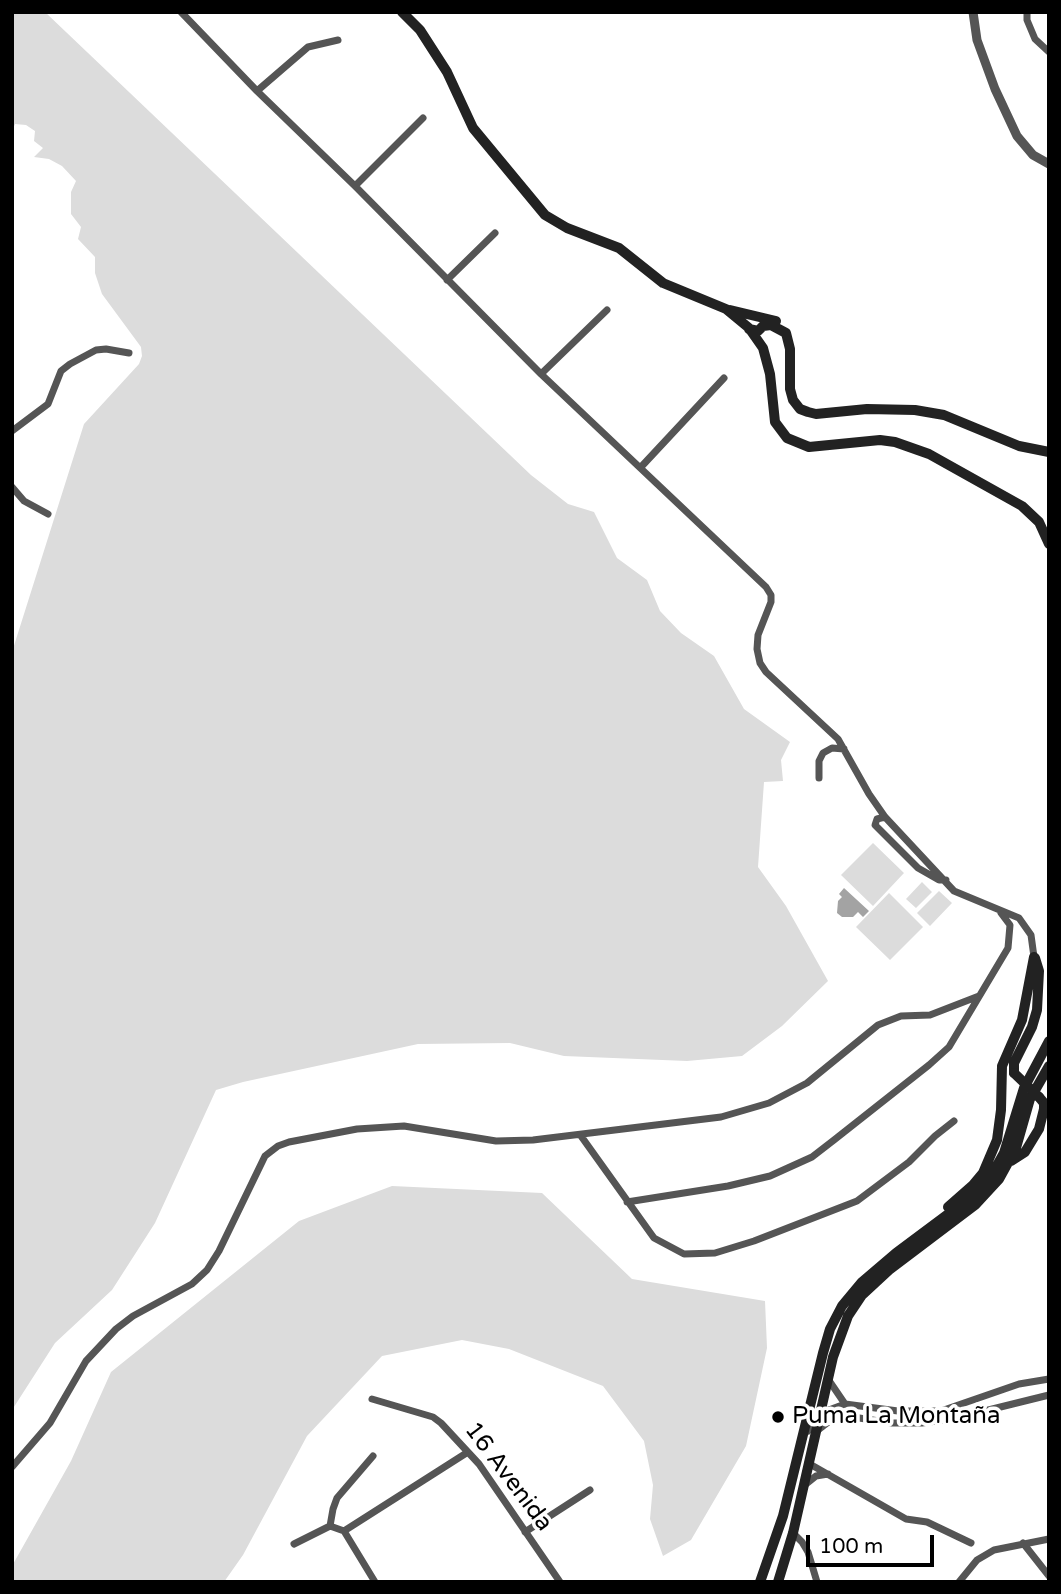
<!DOCTYPE html>
<meta charset="utf-8">
<style>
body{margin:0}
#map{position:relative;width:1061px;height:1594px;overflow:hidden;background:#fff;font-family:"Varela Round",sans-serif}
canvas{display:block}
.frame{position:absolute;inset:0;border:14px solid #000;pointer-events:none}
.scale{position:absolute;left:806px;top:1535px;width:128px;height:32px;box-sizing:border-box;border:4px solid #000;border-top:0;padding-left:9px;font-size:21px;line-height:24px;white-space:nowrap;color:#000;-webkit-text-stroke:5px #fff;paint-order:stroke}
</style>
<div id="map">
<canvas width="1061" height="1594"></canvas>
<div class="frame"></div>
<div class="scale">100 m</div>
</div>
<script>
const context = document.querySelector('canvas').getContext('2d');
context.lineJoin = 'round';
function fillPath(path, color) { context.fillStyle = color; context.fill(path, 'evenodd'); }
const toPath = rows => new Path2D(rows.map(r => 'M' + r).join(''));
function stroke(path, color, width, dash) { context.strokeStyle = color; context.lineWidth = width; context.lineCap = dash ? 'butt' : 'round'; context.setLineDash(dash || []); context.stroke(path); }
function label(font, color, halo, rows, align = 'center') {
  context.font = font + ' "Varela Round",sans-serif'; context.lineWidth = 7; context.setLineDash([]); context.textBaseline = 'middle'; context.strokeStyle = halo; context.fillStyle = color; for (const [text, x, y, turn = 0] of rows) {
    context.save(); context.translate(x, y); context.rotate((+turn || 0) * Math.PI / 180); context.textAlign = isNaN(turn) ? turn : align; if (halo) context.strokeText(text, 0, 0); context.fillText(text, 0, 0); context.restore();
  }
}
fillPath(toPath([
 [12,12,45,12,531,475,568,504,594,512,617,558,647,580,660,611,681,633,714,656,744,709,790,742,781,760,783,781,764,782,758,867,786,906,828,981,782,1026,742,1056,687,1061,564,1056,510,1043,418,1044,243,1082,216,1090,155,1223,112,1290,55,1343,12,1410,12,652,84,424,139,364,142,356,141,347,102,294,95,273,95,257,78,239,81,227,71,214,71,192,76,181,62,166,49,159,34,157,43,148,34,141,35,131,26,125,15,124,12,131],
 [873,843,904,873,873,906,841,875],
 [922,882,932,892,916,908,906,899],
 [939,891,952,903,930,926,917,913],
 [889,893,923,927,890,960,856,927],
 [392,1186,542,1193,632,1279,765,1301,767,1348,746,1446,691,1540,663,1556,650,1519,653,1485,644,1441,603,1386,509,1349,462,1340,382,1356,307,1436,243,1555,224,1582,12,1582,12,1566,71,1461,111,1372,299,1221]
]), '#dcdcdc');
fillPath(toPath([
 [844,888,869,911,863,917,858,912,853,917,842,917,837,913,838,901,842,897,839,894]
]), '#a3a3a3');
stroke(toPath([
 [181,12,257,91,355,186,541,374,766,587,771,595,771,602,758,635,757,649,760,663,766,672,838,739,869,794,885,817,954,891,1019,918,1031,935,1034,957],
 [1027,12,1027,20,1035,39,1049,52],
 [257,91,308,47,338,40],
 [355,186,423,118],
 [447,280,495,233],
 [541,374,607,310],
 [12,431,48,404,61,371,70,364,96,350,106,349,129,353],
 [641,467,724,378],
 [12,487,24,501,48,514],
 [819,778,819,761,823,753,832,748,844,749],
 [885,817,877,819,875,825,918,868,939,880,946,880],
 [581,1136,654,1238,684,1254,715,1253,754,1241,857,1201,909,1162,935,1136,954,1121],
 [627,1202,728,1186,770,1176,812,1157,834,1140,929,1065,949,1047,1008,948,1010,925,1001,913],
 [828,1379,845,1404],
 [372,1399,433,1417,441,1423,479,1464,560,1582],
 [818,1430,831,1420,846,1416,892,1423,922,1423,952,1419,1049,1395],
 [808,1431,814,1418,818,1414,845,1404,898,1411,941,1411,1019,1384,1049,1379],
 [808,1463,906,1519,927,1522,971,1543],
 [12,1467,50,1423,86,1361,116,1329,133,1316,192,1284,207,1270,219,1251,265,1156,278,1146,289,1142,357,1129,404,1126,496,1141,533,1140,721,1117,769,1103,807,1083,878,1025,901,1016,930,1015,979,996],
 [806,1484,816,1476,828,1474],
 [330,1526,333,1509,337,1498,373,1456],
 [330,1526,344,1531,375,1582],
 [344,1531,468,1452],
 [525,1532,590,1490],
 [793,1533,802,1542,808,1552,817,1582],
 [1023,1543,1049,1576],
 [294,1544,330,1526],
 [959,1582,977,1560,994,1550,1049,1539]
]), '#555', 7);
stroke(toPath([
 [973,12,977,40,995,89,1017,136,1033,155,1049,164]
]), '#555', 9);
stroke(toPath([
 [402,12,420,30,447,72,473,128,545,215,567,228,619,248,663,283,726,309,749,328,763,348,770,374,775,422,787,438,809,447,880,440,895,442,929,454,1022,506,1039,522,1049,544],
 [730,310,776,321],
 [749,329,758,331,763,326,771,325,786,333,790,349,790,389,793,400,800,409,808,412,816,414,867,409,915,410,944,415,1019,446,1049,452],
 [1014,1073,1014,1063,1032,1027,1037,1010,1039,971,1035,958],
 [1011,1161,1025,1152,1039,1129,1044,1109,1044,1103,1039,1097],
 [948,1207,973,1185,983,1173,997,1140,1001,1110,1002,1066,1022,1020,1034,957],
 [760,1582,783,1516,823,1353,830,1329,842,1306,862,1282,896,1253,963,1203,990,1178,1004,1153,1024,1088,1049,1041],
 [778,1582,793,1533,833,1357,848,1316,862,1295,889,1270,975,1205,999,1179,1016,1148,1030,1099,1049,1066]
]), '#222', 10);
stroke(toPath([
 [1014,1073,1039,1097]
]), '#222', 10);
for (const [x, y, r, color] of [
 [778,1417,7,"#000"]
]) { const dot = new Path2D(); dot.arc(x, y, r, 0, 2 * Math.PI); context.fillStyle = color; context.fill(dot); stroke(dot, '#fff', 2.5); }
label('24px', '#000', '#fff', [
 ["Puma La Montaña",792,1417]
], 'left');
label('24px', '#000', '#fff', [
 ["16 Avenida",508,1477,53]
]);
</script>
